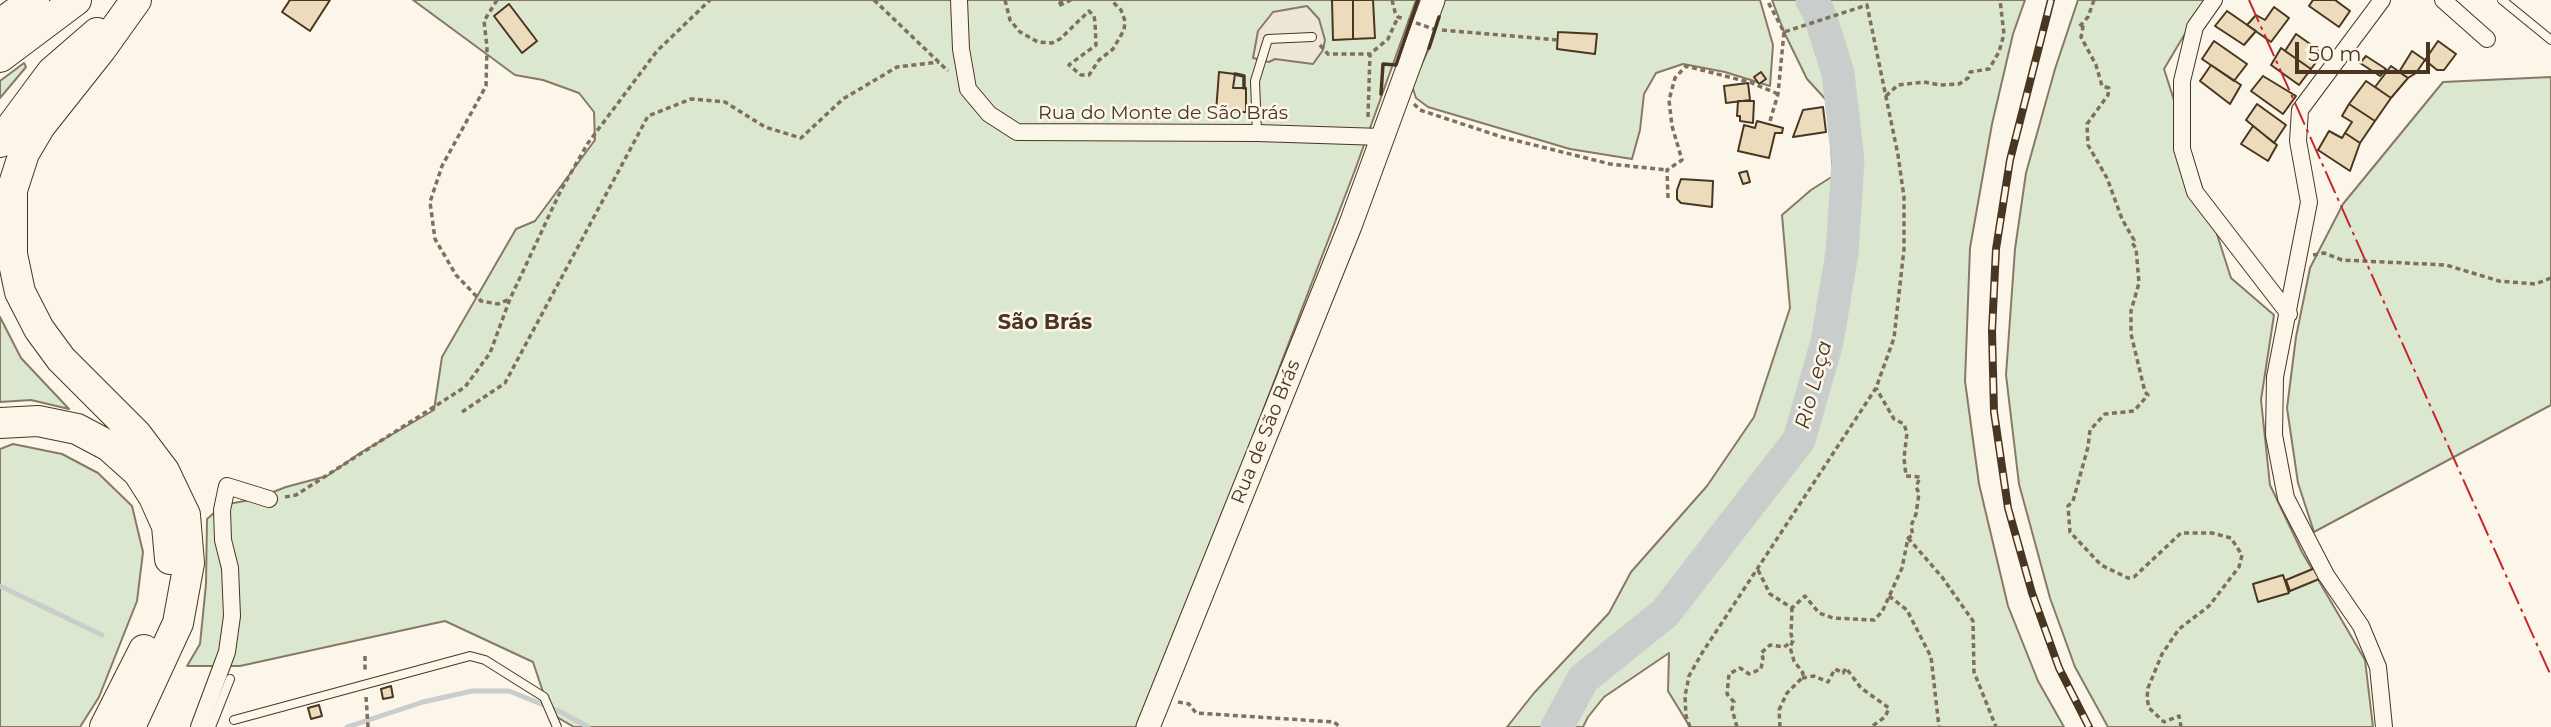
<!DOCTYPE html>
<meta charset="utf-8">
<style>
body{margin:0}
#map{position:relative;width:2551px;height:727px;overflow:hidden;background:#fbf6e9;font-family:Montserrat,sans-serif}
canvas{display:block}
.scale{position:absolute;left:2295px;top:42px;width:135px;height:32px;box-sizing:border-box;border:4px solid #4a3520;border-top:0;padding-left:9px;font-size:21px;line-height:24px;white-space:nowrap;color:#4a3520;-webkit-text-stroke:5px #fbf6e9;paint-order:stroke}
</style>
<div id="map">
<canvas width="2551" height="727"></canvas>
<div class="scale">50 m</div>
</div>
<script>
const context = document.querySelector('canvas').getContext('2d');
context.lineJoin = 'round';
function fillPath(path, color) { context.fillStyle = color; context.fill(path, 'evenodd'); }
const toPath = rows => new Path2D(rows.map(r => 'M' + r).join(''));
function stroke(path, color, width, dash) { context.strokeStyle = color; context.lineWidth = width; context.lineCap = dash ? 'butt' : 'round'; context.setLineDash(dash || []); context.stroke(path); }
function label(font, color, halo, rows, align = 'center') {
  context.font = font + ' Montserrat,sans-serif'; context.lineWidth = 5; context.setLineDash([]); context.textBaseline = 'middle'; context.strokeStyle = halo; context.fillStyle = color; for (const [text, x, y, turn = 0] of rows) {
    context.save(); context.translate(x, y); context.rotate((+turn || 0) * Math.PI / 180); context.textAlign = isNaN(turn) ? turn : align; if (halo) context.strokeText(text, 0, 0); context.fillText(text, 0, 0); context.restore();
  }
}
const green = toPath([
 [413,0,1416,0,1355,170,1142,727,574,727,550,713,533,662,445,621,240,666,187,666,200,644,206,584,207,519,223,505,255,499,286,487,327,476,360,453,434,410,442,357,516,229,535,221,595,140,594,112,579,93,543,80,515,75,413,0],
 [1444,0,1760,0,1773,45,1770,86,1725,72,1683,64,1656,73,1644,94,1640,130,1632,159,1570,149,1428,107,1416,98,1412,86,1429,48,1444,0],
 [1772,0,2025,0,2013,34,1992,124,1970,248,1965,381,1979,484,2008,606,2038,681,2064,727,1690,727,1668,691,1669,653,1604,697,1588,717,1583,727,1507,727,1534,693,1609,613,1631,572,1707,486,1754,417,1790,308,1782,215,1811,190,1833,176,1828,102,1807,79,1784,32,1772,0],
 [2078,0,2205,0,2164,69,2231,278,2274,315,2261,400,2270,485,2302,552,2365,660,2373,727,2108,727,2075,667,2050,598,2019,484,2006,375,2015,249,2026,173,2055,69,2078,0],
 [24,63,26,67,0,98,0,81,24,63],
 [2551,77,2551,405,2314,532,2298,483,2287,408,2296,337,2310,268,2343,204,2443,82,2551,77],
 [0,317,21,358,69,409,31,400,0,402,0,317],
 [13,444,62,454,98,473,132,506,143,552,137,601,99,697,80,727,0,727,0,449,13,444]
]);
fillPath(green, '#dce7d0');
stroke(green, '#887966', 2);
const parking = toPath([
 [1307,6,1319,19,1325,40,1323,50,1313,64,1275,59,1269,62,1253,58,1258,31,1273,12,1307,6]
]);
fillPath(parking, '#ede7d9');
stroke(parking, '#887966', 2);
stroke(toPath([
 [0,586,102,635],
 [347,727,423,702,472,691,509,691,561,712,588,727]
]), '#c9cecd', 5);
stroke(toPath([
 [1557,727,1583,679,1665,613,1799,440,1827,342,1842,253,1848,161,1838,73,1819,13,1812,0]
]), '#c9cecd', 33);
const building = toPath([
 [290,0,289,0,330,0,310,31,282,12,290,0],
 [1332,0,1353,0,1353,39,1333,40,1332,0],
 [1353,0,1373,0,1375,38,1353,39,1353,0],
 [2313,0,2335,0,2350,11,2339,27,2309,6,2313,0],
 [509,4,537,41,522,53,494,16,509,4],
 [2274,7,2289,18,2271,42,2247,25,2256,15,2265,20,2274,7],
 [2227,11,2256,31,2244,45,2215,26,2227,11],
 [1558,32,1597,34,1595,54,1557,49,1558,32],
 [2296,34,2323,53,2311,69,2285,51,2296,34],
 [2214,41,2247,64,2234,81,2202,59,2214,41],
 [2438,41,2456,54,2444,70,2437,70,2425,60,2438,41],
 [2281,48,2311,69,2299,85,2271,65,2281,48],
 [2412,51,2425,60,2416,73,2408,78,2399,72,2412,51],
 [2366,56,2386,69,2380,76,2360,63,2366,56],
 [2211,65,2241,85,2230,104,2200,81,2211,65],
 [2391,66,2408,78,2391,98,2375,87,2391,66],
 [1219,72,1235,74,1233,88,1246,88,1246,112,1216,112,1219,72],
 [1761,72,1766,79,1759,84,1754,77,1761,72],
 [2263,76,2296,96,2283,114,2251,91,2263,76],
 [2366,81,2391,98,2375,121,2349,104,2366,81],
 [1748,83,1750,100,1726,103,1724,86,1748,83],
 [1738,101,1754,101,1753,123,1740,121,1740,116,1737,116,1738,101],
 [2257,104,2286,125,2274,143,2246,120,2257,104],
 [2349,104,2375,121,2360,143,2345,133,2352,122,2342,116,2349,104],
 [1823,107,1826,132,1793,137,1803,110,1823,107],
 [1757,121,1783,128,1782,133,1775,133,1769,158,1738,151,1744,125,1755,128,1757,121],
 [2253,126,2277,145,2268,161,2241,144,2253,126],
 [2329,131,2342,138,2345,133,2360,143,2350,171,2318,150,2329,131],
 [1747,171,1750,182,1743,184,1739,173,1747,171],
 [1681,179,1713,181,1712,207,1681,203,1677,199,1677,190,1681,179],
 [2320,566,2324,577,2290,591,2286,580,2320,566],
 [2283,575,2289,593,2258,602,2253,584,2283,575],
 [391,686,393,697,383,699,381,689,391,686],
 [319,705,322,716,311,719,308,708,319,705]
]);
fillPath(building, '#ecdcbc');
stroke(building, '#4a3520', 2);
const service = toPath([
 [2502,0,2551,40],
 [1257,133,1255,81,1268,39,1312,37],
 [234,720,470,656,485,660,544,697,557,727],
 [211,727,230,679]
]);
const minor = toPath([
 [959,0,961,49,968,89,989,114,1017,132,1257,133,1382,137],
 [2214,0,2195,27,2182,81,2182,149,2195,192,2289,314],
 [2382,0,2300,110,2298,141,2309,202,2275,377,2274,435,2286,498,2326,575,2361,626,2378,667,2384,727],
 [2443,0,2487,39],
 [199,727,227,652,232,616,230,568,223,540,222,510,227,486,269,499]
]);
const secondary = toPath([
 [1148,727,1350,226,1433,0]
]);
const motorway = toPath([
 [0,24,34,0],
 [0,57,76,0],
 [0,142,52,72,97,33],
 [0,423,38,421,77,429,109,446,138,472,154,497,167,526,170,559],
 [105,727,144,650],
 [130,727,178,623,189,563,185,515,164,471,136,434,61,359,39,329,20,292,12,254,12,190,24,153,40,126,101,49,136,0]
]);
stroke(service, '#4a3520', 10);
stroke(minor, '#4a3520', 18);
stroke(secondary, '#4a3520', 25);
stroke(motorway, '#4a3520', 32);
stroke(toPath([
 [497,0,484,21,487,47,486,86,442,166,430,202,435,239,456,275,481,301,498,304,510,299],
 [874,0,948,71],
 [1005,0,1010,20,1020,32,1038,42,1052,43,1060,39,1089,11,1094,16,1095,22,1096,45,1069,65,1081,75,1089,75,1099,60,1113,49,1124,30,1125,21,1121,10,1111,0],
 [1062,0,1058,6,1071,0],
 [1392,0,1395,12,1398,17,1405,19],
 [2094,0,2088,17,2079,27,2083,27,2081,37,2096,65,2102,86,2109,88,2108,95,2087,124,2088,145,2107,178,2122,219,2134,240,2132,243,2136,248,2139,283,2131,311,2131,334,2145,392,2148,395,2134,411,2105,414,2090,430,2088,447,2073,501,2068,506,2070,532,2101,565,2128,578,2134,577,2181,533,2212,533,2231,538,2242,555,2239,567,2209,606,2179,629,2162,654,2148,688,2147,698,2149,708,2164,722,2179,716,2181,727],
 [1442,30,1558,40],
 [1320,45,1328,54,1370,54],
 [1886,96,1898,85,1924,82,1940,85,1959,84,1968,78,1970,72,1989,69,1999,52,2004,34,2000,0],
 [1414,104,1420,110,1502,137,1610,164,1667,170],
 [1368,117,1370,54,1388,39,1398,17],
 [1770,121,1778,94,1784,32],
 [1668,198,1667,170,1682,160,1672,126,1669,100,1675,78,1686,66,1752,83,1778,94],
 [2313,255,2324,253,2342,260,2446,265,2499,281,2535,284,2551,278],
 [462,412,505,383,648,116,691,99,725,102,765,127,801,138,843,99,897,67,939,62],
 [285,497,296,495,465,387,490,353,510,299,561,190,588,143,657,51,710,0],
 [1908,538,1942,577,1973,621,1974,672,1996,727],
 [1758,570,1770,594,1792,608,1805,596,1819,613,1833,618,1874,620,1882,612,1902,568,1908,538,1913,535,1911,526,1916,514,1919,493,1916,487,1920,477,1906,476,1904,458,1907,433,1904,424,1894,419,1876,388],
 [1889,596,1907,610,1931,657,1939,727],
 [365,656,365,671],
 [1802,678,1814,676,1828,682,1835,669,1843,673,1846,668,1861,688,1889,708,1885,717,1871,727],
 [366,697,368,727],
 [1178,702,1189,704,1196,713,1334,722,1340,727],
 [1690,727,1686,716,1685,696,1689,676,1702,653,1876,388,1894,338,1904,249,1904,197,1898,155,1867,5,1784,32,1767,0],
 [1737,727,1732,709,1734,702,1727,694,1729,674,1740,668,1749,674,1761,669,1763,658,1761,653,1770,645,1784,647,1793,641],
 [1780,727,1779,710,1787,693,1802,678,1803,673,1794,661,1790,647,1793,641,1791,634,1792,609]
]), '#7f6f5c', 3.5, [5, 3.5]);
stroke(service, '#fbf6e9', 8);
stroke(minor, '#fbf6e9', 16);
stroke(secondary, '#fbf6e9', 23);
stroke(motorway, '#fbf6e9', 30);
const rail = toPath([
 [2051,0,2010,160,1996,249,1992,331,1994,412,2008,508,2032,593,2059,668,2089,727]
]);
stroke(rail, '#4a3520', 8);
stroke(rail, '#fbf6e9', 5, [16]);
stroke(toPath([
 [1408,20,1436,30]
]), '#7f6f5c', 3.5, [5, 3.5]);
stroke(toPath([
 [1429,48,1439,17],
 [1235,74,1244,76,1244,88],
 [1381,94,1383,64,1396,65,1418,0]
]), '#4a3520', 3.5);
stroke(toPath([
 [2249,0,2551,676]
]), '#c62828', 2, [24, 5, 3.5, 5]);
label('19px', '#4a3520', '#fbf6e9', [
 ["Rua do Monte de São Brás",1163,113],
 ["Rua de São Brás",1266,432,-68]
]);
label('bold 21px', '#4a3520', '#fbf6e9', [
 ["São Brás",1045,323]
]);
label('italic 21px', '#4a3520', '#fbf6e9', [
 ["Rio Leça",1814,385,-75]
]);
</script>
